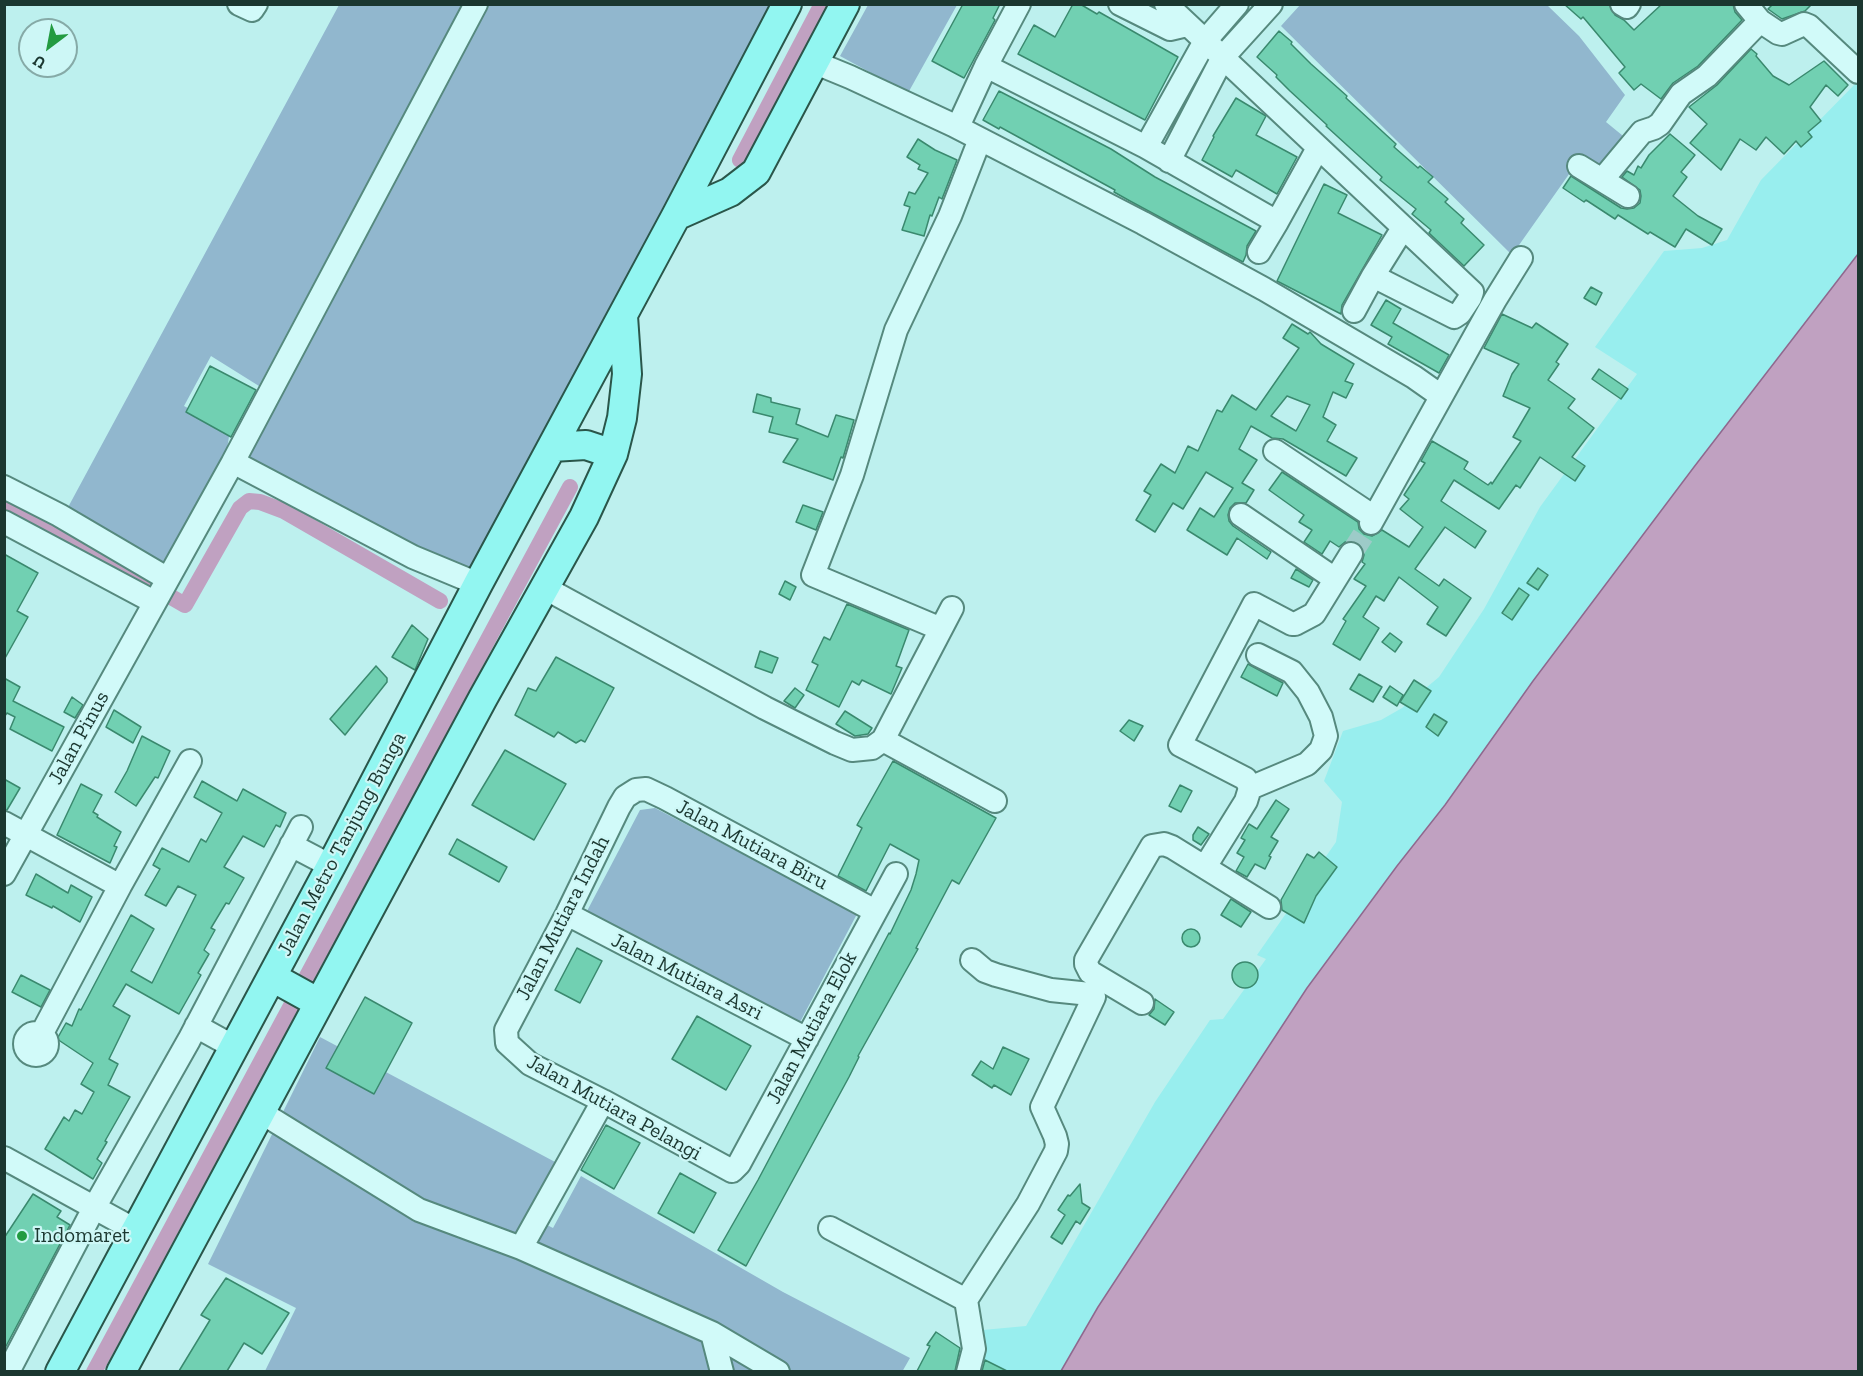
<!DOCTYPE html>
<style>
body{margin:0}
#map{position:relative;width:1863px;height:1376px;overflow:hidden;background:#bdf0ee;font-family:"Zilla Slab",serif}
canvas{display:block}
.frame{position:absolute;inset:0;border:6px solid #1b3730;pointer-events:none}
.north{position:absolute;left:18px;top:18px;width:60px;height:60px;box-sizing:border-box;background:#cdf7f6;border:2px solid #86aaa7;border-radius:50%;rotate:212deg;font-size:16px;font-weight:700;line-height:24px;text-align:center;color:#1b3730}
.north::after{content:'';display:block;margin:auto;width:21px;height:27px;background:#239b41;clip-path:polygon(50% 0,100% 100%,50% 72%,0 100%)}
</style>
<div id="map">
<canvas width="1863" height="1376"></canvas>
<div class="frame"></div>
<div class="north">U</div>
</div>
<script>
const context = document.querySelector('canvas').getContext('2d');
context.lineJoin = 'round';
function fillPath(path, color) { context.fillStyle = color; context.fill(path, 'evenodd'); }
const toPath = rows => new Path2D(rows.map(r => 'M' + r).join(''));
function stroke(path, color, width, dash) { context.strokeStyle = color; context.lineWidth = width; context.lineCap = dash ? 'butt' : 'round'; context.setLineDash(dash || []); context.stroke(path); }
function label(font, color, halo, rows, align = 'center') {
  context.font = font + ' "Zilla Slab",serif'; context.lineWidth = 4.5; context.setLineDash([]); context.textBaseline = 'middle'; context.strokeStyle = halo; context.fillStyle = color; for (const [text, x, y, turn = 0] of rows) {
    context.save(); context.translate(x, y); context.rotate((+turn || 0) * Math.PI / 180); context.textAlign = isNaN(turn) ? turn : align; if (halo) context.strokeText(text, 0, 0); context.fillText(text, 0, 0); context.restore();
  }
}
fillPath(toPath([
 [339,5,462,5,259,386,211,356,184,406,230,430,225,462,163,562,66,511],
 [481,5,771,5,473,568,451,567,240,463],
 [868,5,957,5,908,93,840,56],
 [1300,5,1547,5,1579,36,1625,95,1606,122,1628,140,1598,171,1579,160,1512,255,1281,26],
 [655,808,857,914,799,1024,586,913,640,810],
 [320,1037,557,1163,529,1216,553,1228,581,1176,783,1292,910,1358,902,1372,265,1371,296,1308,208,1264]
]), '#91b7ce');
fillPath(toPath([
 [1858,81,1858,254,1694,467,1445,805,1397,866,1307,988,1098,1307,1061,1371,953,1372,972,1331,1026,1326,1155,1102,1210,1020,1223,1019,1266,959,1257,955,1336,842,1342,802,1324,781,1343,731,1381,720,1402,708,1439,677,1484,609,1540,507,1637,374,1595,347,1664,251,1702,248,1727,240,1761,180]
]), '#98eeee');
const water = toPath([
 [1858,254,1858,1371,1061,1371,1098,1307,1307,988,1397,866,1445,805,1533,681,1694,467,1858,254]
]);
fillPath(water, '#c0a1c1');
stroke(water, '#8f688e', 1.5);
stroke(toPath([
 [740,160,822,4],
 [4,503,19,509,185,605,240,508,249,501,260,502,284,511,440,601],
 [94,1372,570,487]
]), '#c0a1c1', 16);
const building = toPath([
 [963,4,1000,4,993,18,995,20,964,78,932,61,963,4],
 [1073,4,1080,4,1097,14,1099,12,1178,57,1145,120,1018,54,1034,25,1055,37,1073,4],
 [1564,4,1609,4,1615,15,1624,20,1634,30,1662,4,1733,4,1735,12,1742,20,1698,66,1673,83,1661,99,1641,84,1634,90,1619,73,1625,67,1583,17,1581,19,1564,4],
 [1773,4,1812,4,1805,11,1782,19,1768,9,1773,4],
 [1279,31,1292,42,1291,44,1311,64,1347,96,1346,98,1396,144,1394,147,1418,168,1420,166,1433,177,1428,182,1448,199,1445,202,1464,219,1461,223,1484,245,1464,266,1429,233,1431,230,1412,214,1416,209,1380,180,1382,177,1326,126,1327,125,1290,91,1276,77,1277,75,1257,57,1279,31],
 [1751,49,1757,54,1756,56,1773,76,1789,85,1824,61,1848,85,1838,96,1826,85,1810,107,1821,121,1808,132,1812,137,1801,147,1796,141,1784,154,1766,137,1756,150,1740,139,1721,170,1690,143,1707,124,1689,107,1717,85,1751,49],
 [999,91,1111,149,1155,177,1256,231,1247,246,1246,255,1243,262,1130,201,1114,192,1115,190,1000,127,999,129,983,120,999,91],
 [1236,98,1266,116,1256,135,1297,157,1277,194,1236,170,1232,177,1202,160,1214,137,1213,136,1236,98],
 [1670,134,1695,155,1681,172,1687,177,1673,196,1698,216,1722,229,1712,245,1686,229,1675,247,1650,232,1648,234,1618,215,1615,219,1586,200,1584,202,1563,188,1571,176,1621,208,1627,209,1634,208,1640,203,1641,196,1640,190,1622,177,1627,171,1634,175,1638,166,1641,168,1649,155,1670,134],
 [918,139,935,150,957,160,942,199,939,197,932,216,930,215,924,236,902,230,910,207,904,205,909,192,915,194,928,173,918,169,920,165,907,157,918,139],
 [1324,184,1347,195,1338,213,1382,235,1342,305,1341,314,1277,281,1324,184],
 [1591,287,1602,293,1596,305,1584,298,1591,287],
 [1386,300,1401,309,1393,323,1449,355,1439,373,1388,344,1392,337,1371,325,1386,300],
 [1502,314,1532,328,1536,323,1568,344,1556,362,1559,364,1548,380,1575,399,1568,408,1594,428,1572,457,1585,466,1575,481,1540,457,1520,488,1516,485,1499,509,1454,480,1441,501,1486,531,1475,548,1445,527,1415,569,1439,586,1444,579,1471,598,1446,636,1427,624,1438,607,1399,577,1384,601,1376,596,1363,617,1379,628,1360,660,1333,644,1346,621,1343,619,1366,586,1354,579,1365,564,1362,562,1364,555,1363,548,1359,543,1352,541,1345,542,1339,547,1330,541,1322,554,1304,542,1312,530,1299,522,1304,515,1269,490,1282,472,1358,522,1359,529,1364,534,1372,536,1382,530,1409,547,1423,527,1400,509,1409,499,1404,495,1425,463,1421,461,1432,441,1468,462,1464,469,1488,485,1491,482,1492,484,1521,441,1513,437,1530,408,1503,396,1512,374,1519,364,1484,348,1502,314],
 [1292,324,1308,334,1310,332,1321,344,1354,364,1345,381,1353,384,1346,398,1333,392,1323,417,1336,425,1327,441,1357,458,1346,476,1283,439,1272,438,1251,426,1239,449,1257,460,1242,483,1254,490,1246,503,1235,503,1230,508,1228,515,1229,521,1233,526,1271,552,1267,559,1237,538,1227,555,1187,530,1200,508,1214,517,1233,488,1206,472,1183,509,1173,503,1155,532,1136,520,1151,495,1144,491,1161,464,1175,473,1188,446,1198,451,1217,410,1222,412,1232,395,1256,410,1299,348,1283,338,1292,324],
 [1287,396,1310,405,1296,431,1271,416,1287,396],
 [210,366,256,390,231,437,186,412,210,366],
 [1599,369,1628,389,1621,399,1592,379,1599,369],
 [757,394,771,398,771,402,800,409,796,424,828,437,836,415,854,420,843,458,841,457,833,480,783,462,798,439,769,432,773,417,753,412,757,394],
 [803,505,823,512,816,530,796,522,803,505],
 [4,554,38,573,17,611,28,617,4,660,4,554],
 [1538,568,1548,575,1538,590,1527,583,1538,568],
 [1296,569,1313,580,1309,587,1291,578,1296,569],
 [785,581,796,587,790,600,779,594,785,581],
 [1519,588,1529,595,1512,620,1502,613,1519,588],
 [847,604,909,630,896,666,902,668,891,694,862,680,859,685,852,681,839,707,806,690,818,665,812,662,824,637,830,640,847,604],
 [412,625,428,639,415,670,392,657,412,625],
 [1390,633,1402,642,1395,652,1382,642,1390,633],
 [760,651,778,658,772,673,755,667,760,651],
 [556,657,614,688,585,742,581,740,576,743,558,732,554,737,515,715,528,688,536,691,556,657],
 [1248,664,1283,683,1277,696,1241,677,1248,664],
 [376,666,387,678,387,682,345,735,330,719,376,666],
 [1359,674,1382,687,1373,702,1350,689,1359,674],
 [4,678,20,687,13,701,64,727,52,751,10,729,15,717,7,713,4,717,4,678],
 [1414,680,1431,691,1417,712,1400,702,1414,680],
 [1390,686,1403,695,1397,706,1383,697,1390,686],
 [795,688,804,695,795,708,784,701,795,688],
 [72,697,83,705,75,718,64,712,72,697],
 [114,710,141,727,133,743,106,727,114,710],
 [845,711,872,728,868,734,855,736,836,724,845,711],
 [1434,714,1447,722,1438,736,1426,727,1434,714],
 [1129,720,1143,726,1134,741,1120,731,1129,720],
 [142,736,170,751,158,778,155,777,136,806,115,792,127,771,142,736],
 [505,750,566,784,534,840,472,805,505,750],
 [893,761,996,818,959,884,952,880,916,948,918,949,858,1056,859,1057,849,1077,746,1266,718,1250,758,1180,889,933,890,934,911,890,916,874,919,860,890,844,866,891,838,876,862,828,857,825,893,761],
 [4,779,20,788,7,810,4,810,4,779],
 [202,781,237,801,243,789,286,813,280,827,276,825,264,847,243,836,224,867,244,878,229,904,226,903,211,928,215,930,204,950,209,954,198,973,201,975,179,1014,126,984,113,1006,130,1016,109,1059,118,1064,108,1085,130,1097,105,1141,107,1142,97,1159,102,1163,93,1179,45,1149,64,1117,69,1121,75,1110,82,1114,94,1092,81,1084,93,1063,57,1039,66,1023,72,1026,79,1009,81,1010,131,915,154,929,131,971,152,983,196,895,178,886,166,906,145,895,160,869,153,865,162,848,189,862,201,839,206,842,222,813,194,797,202,781],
 [81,784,102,795,93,812,98,815,97,817,121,832,114,846,117,847,110,863,57,835,81,784],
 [1180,785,1192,791,1181,812,1169,806,1180,785],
 [1276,800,1289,809,1271,837,1278,841,1269,856,1271,857,1265,869,1255,864,1247,877,1236,871,1244,857,1237,853,1245,840,1241,838,1249,824,1257,829,1276,800],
 [1198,827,1209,834,1201,845,1193,840,1193,835,1198,827],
 [457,839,507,867,499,882,449,854,457,839],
 [1319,852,1337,867,1316,896,1304,923,1282,910,1281,900,1307,854,1314,858,1319,852],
 [36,874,68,893,71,885,92,897,80,922,53,906,52,908,26,895,36,874],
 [1231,899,1251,912,1241,927,1221,915,1231,899],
 '1182 938a9 9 0 1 1 18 0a9 9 0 1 1-18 0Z',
 [577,948,602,961,580,1003,555,990,577,948],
 '1232 975a13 13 0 1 1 26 0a13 13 0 1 1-26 0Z',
 [21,975,50,990,41,1007,12,992,21,975],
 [365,997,412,1023,374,1094,326,1068,365,997],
 [1155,999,1174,1012,1165,1025,1149,1015,1154,1009,1155,999],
 [697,1016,751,1046,726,1090,672,1059,697,1016],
 [1003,1047,1029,1059,1011,1095,994,1085,992,1088,972,1075,981,1061,993,1069,1003,1047],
 [606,1125,640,1143,614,1189,581,1170,606,1125],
 [680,1173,716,1193,694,1233,658,1213,680,1173],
 [1080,1184,1082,1203,1090,1208,1080,1224,1076,1221,1062,1244,1051,1237,1065,1215,1058,1210,1068,1195,1070,1196,1080,1184],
 [33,1194,61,1211,57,1217,70,1225,4,1350,4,1238,33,1194],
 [226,1278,289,1313,262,1354,244,1343,227,1371,179,1371,210,1320,201,1315,226,1278],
 [936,1332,960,1348,955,1371,917,1371,930,1346,927,1345,936,1332],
 [985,1360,1007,1371,982,1371,985,1360]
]);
fillPath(building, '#71d0b2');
stroke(building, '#3a896e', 1.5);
stroke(toPath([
 [1351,554,1371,523]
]), '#9dcbc8', 22, [22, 11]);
const minor = toPath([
 [239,4,252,10,256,4],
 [1120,4,1170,29,1187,25],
 [1166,4,1472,292,1470,298,1460,313,1454,317,1373,276,1354,311],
 [1622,4,1627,7,1629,4],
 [1746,4,1760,21,1778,33,1782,34,1804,24,1809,26,1858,72],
 [816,63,850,77,953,125,1143,223,1264,289,1414,377,1441,396],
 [986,66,1019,4],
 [962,118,986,66,1146,147,1277,222,1259,252],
 [1146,147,1205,41,1237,4],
 [1169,161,1223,57,1271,4],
 [1579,166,1628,196],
 [1602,180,1642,132,1654,128,1660,124,1681,94,1707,76,1760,21],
 [1277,222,1318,148],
 [1373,276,1403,228],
 [1275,451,1374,517],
 [233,462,476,4],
 [4,487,59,515,168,579],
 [1241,515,1335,579],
 [4,522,154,602],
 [1371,523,1495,300,1521,258],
 [545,588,765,708,835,743,852,750,872,748,883,740,952,608],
 [941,629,813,575,852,475,896,330,950,216,980,139],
 [883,740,995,801],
 [1250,788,1307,764,1321,750,1326,736,1321,717,1308,692,1292,672,1258,655],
 [4,823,120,886,190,761],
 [291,845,331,866],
 [1205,867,1246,801,1250,788,1246,779,1180,745,1254,604,1292,624,1295,624,1314,614,1351,554],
 [4,874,233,462,413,557,478,584],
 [875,911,665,798,646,789,636,790,625,797,619,807,567,914,506,1030,507,1043,530,1064,603,1101,732,1171,739,1164,896,874],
 [567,914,807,1039],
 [1142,1003,1090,972,1086,964,1086,960,1152,846,1164,844,1172,847,1269,907],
 [196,1026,234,1047],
 '25 1044a11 11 0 1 1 22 0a11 11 0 1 1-22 0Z',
 [41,1035,120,886],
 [262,1113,419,1210,521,1248,603,1101],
 [4,1158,135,1230],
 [830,1228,966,1300],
 [521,1248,712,1333,778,1372],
 [712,1333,722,1372],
 [8,1372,94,1208,189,1040,301,827],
 [968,1372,974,1349,966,1300,1028,1204,1056,1151,1057,1144,1055,1136,1042,1107,1094,997,1090,994,1051,990,996,975,985,971,972,960]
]);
const major = toPath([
 [676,216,730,192,756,172,845,4],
 [552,447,586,445,613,454],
 [272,977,319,1003],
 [60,1372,331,866,478,584,676,216,787,4],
 [121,1372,483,698,584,517,613,454,622,418,627,374,623,316]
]);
stroke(minor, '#56897e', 26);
stroke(major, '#2a564a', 32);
stroke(minor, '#d1faf9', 22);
stroke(major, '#92f6f1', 28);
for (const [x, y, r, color] of [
 [22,1236,6,"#239b41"]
]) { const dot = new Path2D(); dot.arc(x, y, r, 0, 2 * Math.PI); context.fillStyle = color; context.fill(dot); stroke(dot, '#cdf7f6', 2); }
label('21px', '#1b3730', '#cdf7f6', [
 ["Jalan Pinus",79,738,-61],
 ["Jalan Metro Tanjung Bunga",342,844,-62],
 ["Jalan Mutiara Biru",752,845,28],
 ["Jalan Mutiara Indah",563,918,-63],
 ["Jalan Mutiara Asri",687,977,27],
 ["Jalan Mutiara Elok",812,1028,-62],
 ["Jalan Mutiara Pelangi",614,1108,29]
]);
label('21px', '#1b3730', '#cdf7f6', [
 ["Indomaret",34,1236]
], 'left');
</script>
